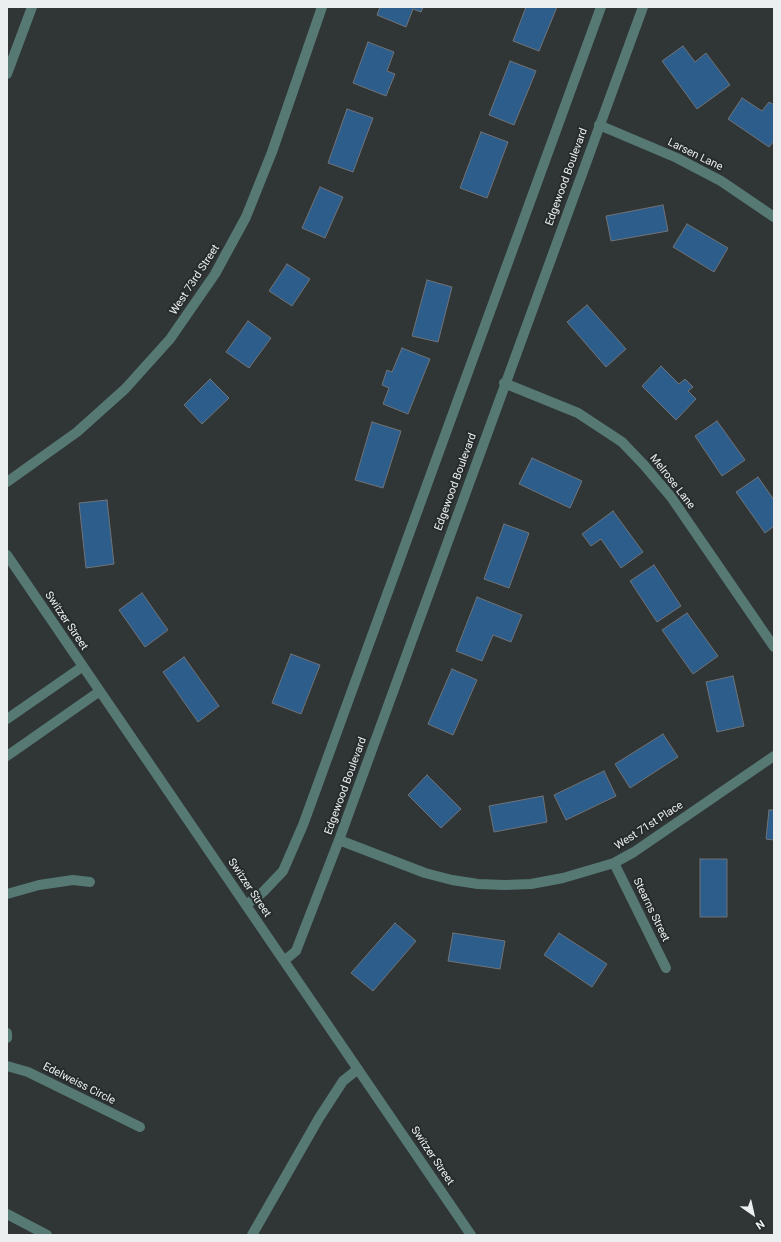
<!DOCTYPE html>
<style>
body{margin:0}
#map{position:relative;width:781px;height:1242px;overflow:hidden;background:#303536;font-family:Roboto,sans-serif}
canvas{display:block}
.frame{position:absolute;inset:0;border:8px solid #eceff0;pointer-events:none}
.north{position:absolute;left:733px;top:1194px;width:40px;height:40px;-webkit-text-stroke:3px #262b2c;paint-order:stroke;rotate:146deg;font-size:11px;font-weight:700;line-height:16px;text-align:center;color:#eceff0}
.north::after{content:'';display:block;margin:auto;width:14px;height:18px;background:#eceff0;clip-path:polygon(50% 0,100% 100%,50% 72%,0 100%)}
</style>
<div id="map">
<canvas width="781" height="1242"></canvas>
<div class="frame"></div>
<div class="north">N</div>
</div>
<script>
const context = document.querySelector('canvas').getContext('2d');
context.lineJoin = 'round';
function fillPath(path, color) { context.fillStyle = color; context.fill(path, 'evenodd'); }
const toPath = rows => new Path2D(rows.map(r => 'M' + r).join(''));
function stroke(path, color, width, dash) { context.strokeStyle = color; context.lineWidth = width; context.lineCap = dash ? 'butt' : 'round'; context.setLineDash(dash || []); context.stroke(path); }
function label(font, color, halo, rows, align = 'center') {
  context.font = font + ' Roboto,sans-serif'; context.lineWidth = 4; context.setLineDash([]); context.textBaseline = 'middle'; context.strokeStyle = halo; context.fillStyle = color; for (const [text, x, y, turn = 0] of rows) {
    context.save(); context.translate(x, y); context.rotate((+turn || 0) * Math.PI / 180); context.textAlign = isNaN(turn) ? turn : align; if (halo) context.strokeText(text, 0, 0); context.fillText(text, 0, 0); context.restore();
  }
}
const building = toPath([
 [380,7,423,7,421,12,413,9,406,27,377,15,380,7],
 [526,7,557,7,539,51,513,41,526,7],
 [368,42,394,52,387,71,395,74,386,96,353,83,368,42],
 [683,46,695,62,706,53,730,85,697,109,662,61,683,46],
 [510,61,536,71,514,125,489,115,510,61],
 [742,98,762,111,769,102,774,105,774,141,769,147,728,119,742,98],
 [347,109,373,118,353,172,328,163,347,109],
 [481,132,508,142,487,198,460,188,481,132],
 [320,187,343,197,325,238,302,228,320,187],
 [663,205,668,231,611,241,606,216,663,205],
 [687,224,728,248,714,272,673,247,687,224],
 [287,264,310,279,292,306,269,291,287,264],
 [427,280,452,287,438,342,412,336,427,280],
 [587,305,626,349,606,367,567,322,587,305],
 [248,321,271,338,249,368,226,352,248,321],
 [402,348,430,359,408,414,383,404,389,388,382,385,387,370,392,372,402,348],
 [661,366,679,384,685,379,693,387,688,391,696,399,676,420,642,386,661,366],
 [210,379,229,398,202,424,184,405,210,379],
 [717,421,745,460,722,476,695,436,717,421],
 [372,422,401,431,383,488,355,480,372,422],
 [532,458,582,481,570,508,519,484,532,458],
 [758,477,774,500,774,526,765,533,736,492,758,477],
 [107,500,114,564,86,568,79,503,107,500],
 [613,511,643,552,621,568,601,539,591,546,582,534,613,511],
 [504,524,529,533,509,588,484,579,504,524],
 [654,565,681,606,657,622,630,581,654,565],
 [142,593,168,630,145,647,119,610,142,593],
 [477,597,522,615,511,642,493,635,482,661,456,651,477,597],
 [687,613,718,656,693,674,662,630,687,613],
 [291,654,320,665,301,714,272,703,291,654],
 [184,657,219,706,198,722,163,672,184,657],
 [452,669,477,680,453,735,428,724,452,669],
 [733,676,744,726,717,732,706,682,733,676],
 [663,734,678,757,630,788,615,764,663,734],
 [604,771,616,796,566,820,554,795,604,771],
 [427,775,461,809,441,828,408,795,427,775],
 [543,796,547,822,494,832,489,806,543,796],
 [769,810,774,810,774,840,766,839,769,810],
 [700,859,727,859,727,917,700,917,700,859],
 [395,923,416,941,373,991,351,973,395,923],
 [453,933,505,941,500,969,448,961,453,933],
 [559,933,607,964,592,987,544,955,559,933]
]);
fillPath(building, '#2d5d8b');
stroke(building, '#707377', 1);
stroke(toPath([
 [7,74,32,7],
 [599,125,677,158,721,181,774,217],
 [504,383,578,413,622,442,644,465,671,497,774,647],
 [7,482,77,432,125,389,170,339,215,274,246,217,272,152,322,7],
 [7,555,471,1235],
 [7,719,82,667],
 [7,756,100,691],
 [339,840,425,873,452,880,478,884,505,885,531,884,563,878,614,863,634,852,774,756],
 [614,863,666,968],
 [7,894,39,885,73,880,90,882],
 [246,905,263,892,283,871,303,825,601,7],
 [285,960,296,951,339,840,643,7],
 [7,1033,7,1038],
 [7,1066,28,1072,140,1127],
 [7,1214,47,1235],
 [252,1235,319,1118,343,1081,358,1069]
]), '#567974', 10);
label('11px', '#eceff0', '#262b2c', [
 ["Larsen Lane",695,155,26],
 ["Edgewood Boulevard",567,177,-70],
 ["West 73rd Street",195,280,-57],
 ["Edgewood Boulevard",456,482,-70],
 ["Melrose Lane",672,482,52],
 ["Switzer Street",66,621,56],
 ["Edgewood Boulevard",346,786,-70],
 ["West 71st Place",649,826,-33],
 ["Switzer Street",249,888,56],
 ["Stearns Street",651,910,64],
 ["Edelweiss Circle",79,1084,27],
 ["Switzer Street",432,1156,56]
]);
</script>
